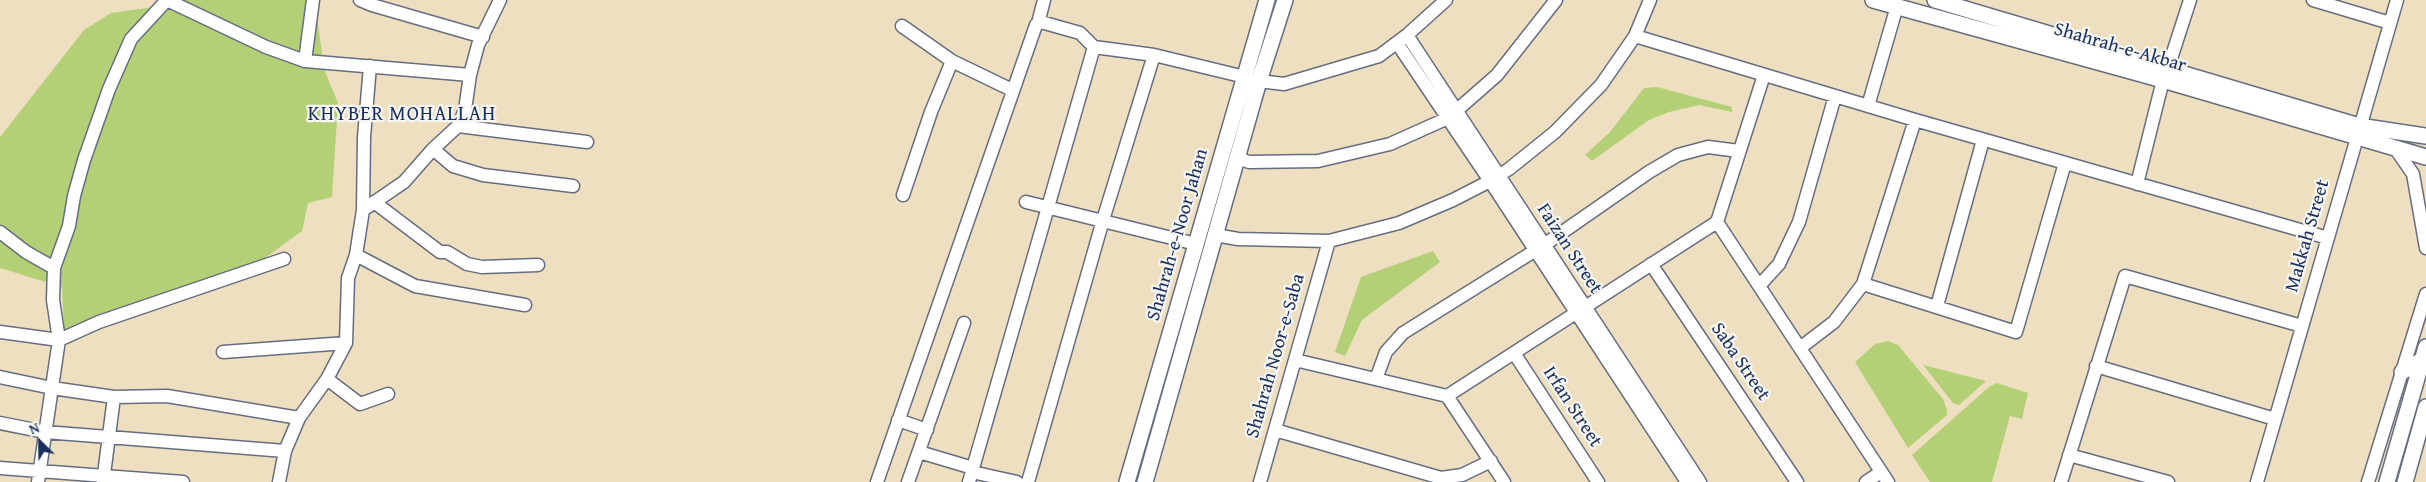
<!DOCTYPE html>
<style>
body{margin:0}
#map{position:relative;width:2426px;height:482px;overflow:hidden;background:#eedfc0;font-family:"Gentium Book Plus",serif}
canvas{display:block}
.north{position:absolute;left:15px;top:417px;width:50px;height:50px;-webkit-text-stroke:4px #f6f6f2;paint-order:stroke;rotate:337deg;font-size:14px;font-weight:700;line-height:20px;text-align:center;color:#1b2f5e}
.north::after{content:'';display:block;margin:auto;width:18px;height:22px;background:#1b2f5e;clip-path:polygon(50% 0,100% 100%,50% 72%,0 100%)}
</style>
<div id="map">
<canvas width="2426" height="482"></canvas>
<div class="north">N</div>
</div>
<script>
const context = document.querySelector('canvas').getContext('2d');
context.lineJoin = 'round';
function fillPath(path, color) { context.fillStyle = color; context.fill(path, 'evenodd'); }
const toPath = rows => new Path2D(rows.map(r => 'M' + r).join(''));
function stroke(path, color, width, dash) { context.strokeStyle = color; context.lineWidth = width; context.lineCap = dash ? 'butt' : 'round'; context.setLineDash(dash || []); context.stroke(path); }
function label(font, color, halo, rows, align = 'center') {
  context.font = font + ' "Gentium Book Plus",serif'; context.lineWidth = 4.5; context.setLineDash([]); context.textBaseline = 'middle'; context.strokeStyle = halo; context.fillStyle = color; for (const [text, x, y, turn = 0] of rows) {
    context.save(); context.translate(x, y); context.rotate((+turn || 0) * Math.PI / 180); context.textAlign = isNaN(turn) ? turn : align; if (halo) context.strokeText(text, 0, 0); context.fillText(text, 0, 0); context.restore();
  }
}
fillPath(toPath([
 [185,0,315,0,324,69,338,103,332,197,308,203,302,231,261,261,64,330,62,287,0,268,0,137,84,30,111,13,183,3],
 [1657,87,1732,107,1732,112,1699,105,1669,112,1649,120,1592,161,1585,155,1610,132,1644,88],
 [1433,251,1440,262,1362,320,1345,356,1335,352,1361,277],
 [1888,341,1898,345,1943,399,1947,410,1947,415,1908,448,1855,362,1875,344],
 [1923,365,1986,381,1959,405,1953,403],
 [1997,383,2028,393,2022,419,2010,416,1992,482,1930,482,1912,455,1990,386]
]), '#b3d077');
const minor = toPath([
 [167,0,266,47,305,61,470,75],
 [360,0,372,5,483,37],
 [2313,0,2390,23],
 [1038,23,1044,0],
 [902,26,952,61,1012,90],
 [1407,35,1700,482],
 [1635,36,1915,120,2328,238],
 [1397,43,1490,181,1687,482],
 [305,61,313,0],
 [2168,68,2190,0],
 [1259,81,1284,84,1379,56,1407,35,1446,0],
 [1868,106,1897,6],
 [458,126,587,142],
 [2395,148,2413,174,2426,248],
 [433,149,453,166,483,175,573,186],
 [1237,158,1249,162,1318,161,1390,144,1448,118,1497,75,1556,0],
 [2137,184,2163,80],
 [903,195,931,112,952,61],
 [374,202,440,252,447,252,467,264,482,267,538,265],
 [1026,202,1196,244],
 [363,210,404,182,433,149,458,126,465,110,470,75,478,45,500,0],
 [1717,222,1888,482],
 [0,232,26,252,54,268],
 [1215,235,1238,239,1329,241,1399,223,1453,200,1490,181,1509,169,1555,132,1601,85,1635,36,1650,0],
 [356,255,415,286,525,305],
 [1651,264,1797,482],
 [1863,284,2016,332,2065,163],
 [1759,286,1779,264,1799,222,1835,96],
 [1937,306,1983,140],
 [0,332,59,340,99,322,284,259],
 [1800,348,1834,322,1863,284,1915,120],
 [223,352,346,343],
 [1514,353,1598,482],
 [1295,360,1447,396,1717,222,1764,75],
 [2096,366,2275,419],
 [0,377,52,388,114,397,167,396,299,418],
 [327,379,360,404,388,394],
 [1376,379,1386,352,1403,333,1544,245,1649,172,1678,155,1708,147,1739,151],
 [1447,396,1504,482],
 [898,420,927,430],
 [0,423,45,432,285,451],
 [1275,430,1441,478,1462,475,1491,461],
 [919,452,973,468],
 [2069,455,2168,482],
 [0,468,183,482],
 [972,472,1017,482],
 [38,482,59,340,53,300,54,268,69,226,74,196,84,160,109,89,131,39,167,0],
 [103,482,114,397],
 [279,482,285,451,299,418,327,379,346,343,348,278,356,255,363,210,364,137,370,66],
 [877,482,1036,25,1041,22,1080,33,1094,47,1154,55,1245,77],
 [908,482,964,323],
 [969,482,1094,47],
 [1028,482,1103,220,1154,55],
 [1260,482,1329,241],
 [1866,482,1881,472],
 [2061,482,2125,276,2302,326],
 [2257,482,2397,0],
 [2368,482,2426,294]
]);
const major = toPath([
 [1873,0,2163,80,2426,157],
 [1935,0,2359,126,2426,136],
 [2402,372,2422,360],
 [1127,482,1267,0],
 [1145,482,1259,81,1285,0],
 [2387,482,2426,347],
 [2405,482,2426,407]
]);
stroke(minor, '#656d80', 15);
stroke(major, '#656d80', 18);
stroke(minor, '#fff', 12);
stroke(major, '#fff', 15);
label('19px', '#1b2f5e', '#f6f6f2', [
 ["Shahrah-e-Akbar",2120,48,16],
 ["Shahrah-e-Noor Jahan",1178,235,-74],
 ["Makkah Street",2308,236,-74],
 ["Faizan Street",1569,249,57],
 ["Shahrah Noor-e-Saba",1276,356,-74],
 ["Saba Street",1740,362,56],
 ["Irfan Street",1572,407,57]
]);
context.letterSpacing = '1px';
label('20px', '#1b2f5e', '#f6f6f2', [
 ["KHYBER MOHALLAH",402,115]
]);
context.letterSpacing = '0px';
</script>
